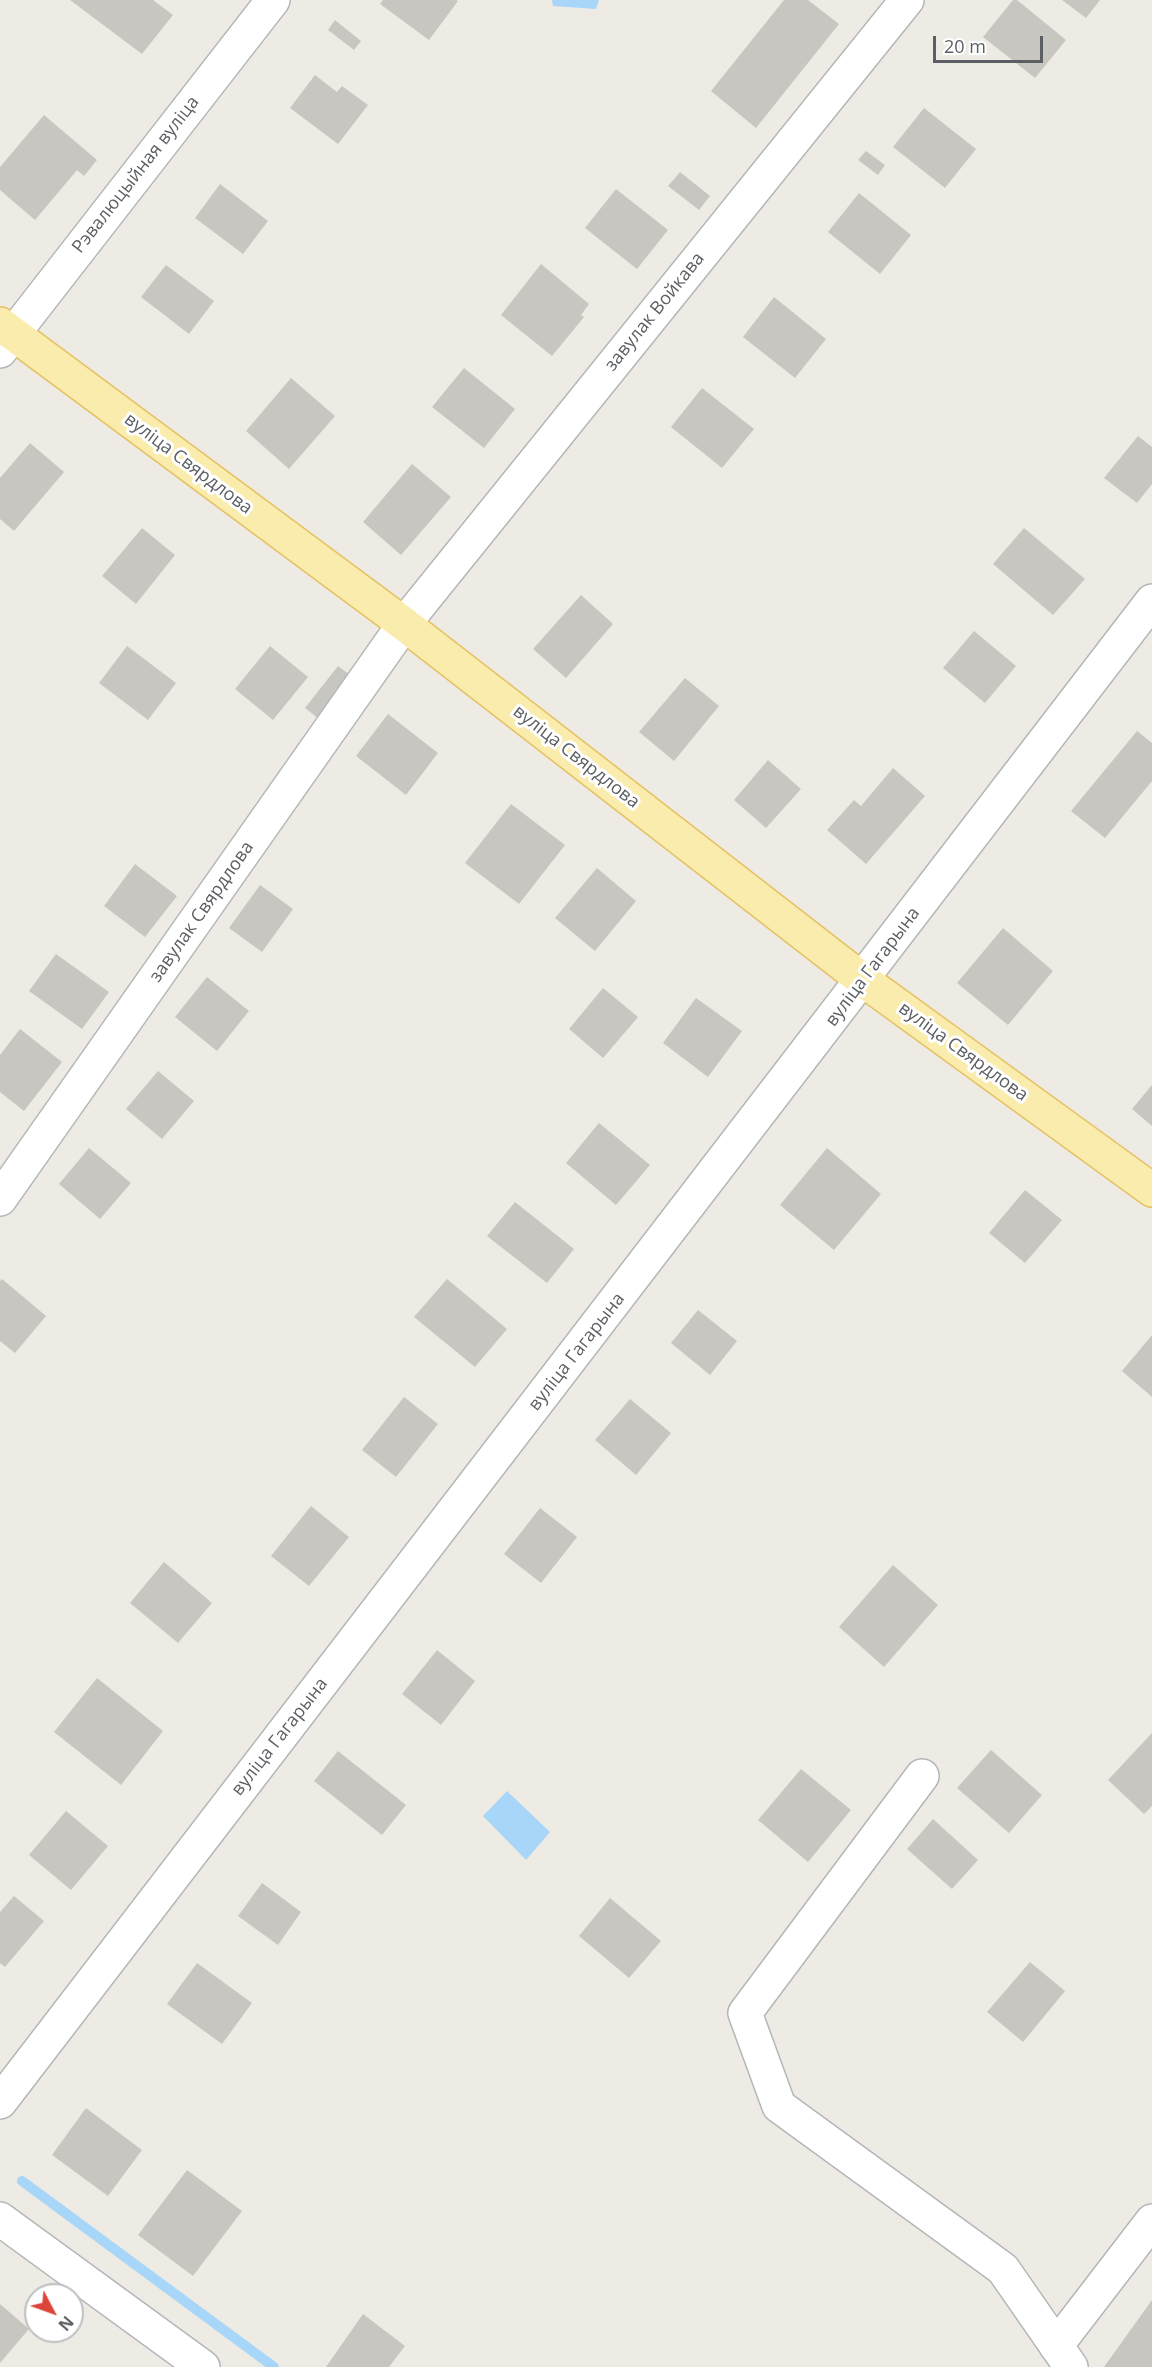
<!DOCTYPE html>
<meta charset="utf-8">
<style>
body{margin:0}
#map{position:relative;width:1152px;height:2367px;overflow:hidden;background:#edebe3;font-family:"Open Sans",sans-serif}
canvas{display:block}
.north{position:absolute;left:24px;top:2283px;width:60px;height:60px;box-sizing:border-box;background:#fff;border:2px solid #bdbfc1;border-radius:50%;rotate:131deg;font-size:16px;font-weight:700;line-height:24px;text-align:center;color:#5b5f63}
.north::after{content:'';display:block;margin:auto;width:21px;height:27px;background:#dc463a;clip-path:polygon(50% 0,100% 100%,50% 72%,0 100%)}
.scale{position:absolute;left:933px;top:36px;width:110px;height:27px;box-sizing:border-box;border:3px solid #5b5f63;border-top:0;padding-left:8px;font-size:18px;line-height:21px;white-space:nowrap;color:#5b5f63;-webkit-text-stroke:4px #fff;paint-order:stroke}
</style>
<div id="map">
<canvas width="1152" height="2367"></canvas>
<div class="north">N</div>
<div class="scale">20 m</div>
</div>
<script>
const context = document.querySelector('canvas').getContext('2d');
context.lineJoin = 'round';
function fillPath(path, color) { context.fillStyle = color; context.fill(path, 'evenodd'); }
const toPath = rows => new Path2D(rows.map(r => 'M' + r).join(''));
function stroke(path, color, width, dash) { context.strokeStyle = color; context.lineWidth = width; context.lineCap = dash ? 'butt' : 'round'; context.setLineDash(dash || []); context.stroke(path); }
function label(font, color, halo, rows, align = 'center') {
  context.font = font + ' "Open Sans",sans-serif'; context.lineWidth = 6; context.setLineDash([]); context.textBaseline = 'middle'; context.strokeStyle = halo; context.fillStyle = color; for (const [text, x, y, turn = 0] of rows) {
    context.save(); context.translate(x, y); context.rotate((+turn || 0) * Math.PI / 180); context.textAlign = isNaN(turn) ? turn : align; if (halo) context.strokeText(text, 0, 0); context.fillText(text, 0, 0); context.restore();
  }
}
fillPath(toPath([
 [552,0,599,0,596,9,553,6],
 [507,1791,550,1832,526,1860,483,1816]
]), '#a8d6f8');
stroke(toPath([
 [22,2181,274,2367]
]), '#a8d6f8', 10);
fillPath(toPath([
 [70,0,153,0,173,15,142,54],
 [383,0,456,0,458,1,429,40,380,4],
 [784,0,808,0,839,24,756,128,711,91],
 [1013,0,1017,0,1066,40,1035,78,983,37],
 [1062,0,1100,0,1086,18],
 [335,20,361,41,354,50,328,30],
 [315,75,337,92,342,86,368,105,338,144,290,108],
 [924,108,976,149,945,188,893,147],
 [44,115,97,160,84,176,77,170,35,220,0,190,0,167],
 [866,151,885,165,878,175,858,160],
 [680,172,710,196,699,210,668,186],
 [220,184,268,221,243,254,195,218],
 [616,189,668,230,637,269,585,228],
 [859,193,911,235,880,274,828,232],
 [541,264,589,304,581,315,584,317,552,356,501,315],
 [166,265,214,301,189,334,141,297],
 [774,297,826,339,795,378,743,337],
 [464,368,515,409,484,448,432,407],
 [291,378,335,416,289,469,246,431],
 [702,388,754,429,722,468,671,427],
 [1138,436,1152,447,1152,484,1137,503,1104,478],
 [30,443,64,472,14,531,0,519,0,478],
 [412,464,451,497,401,555,363,522],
 [142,528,175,555,136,604,102,576],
 [1024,528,1085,579,1053,615,993,564],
 [581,595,613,624,566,678,533,649],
 [974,631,1016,666,985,703,943,668],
 [127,646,176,683,148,720,99,683],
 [270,646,308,677,273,720,235,689],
 [338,666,357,680,324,723,305,708],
 [685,678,719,706,674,761,639,732],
 [388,714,438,753,406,795,356,756],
 [1137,731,1152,743,1152,781,1105,838,1071,811],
 [768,760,801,789,766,828,734,800],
 [893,768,925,796,866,864,827,830,854,800,861,806],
 [511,804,565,845,519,904,465,863],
 [135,864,177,896,145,937,104,906],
 [597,868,636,901,595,951,555,918],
 [260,885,293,909,262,952,229,928],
 [1003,928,1053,971,1008,1025,957,983],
 [56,954,109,992,82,1029,29,991],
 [207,977,249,1011,217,1051,175,1017],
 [603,988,638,1017,603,1058,569,1029],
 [696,998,742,1031,708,1077,663,1043],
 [20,1029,62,1062,24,1111,0,1092,0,1055],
 [158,1071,194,1101,162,1139,126,1109],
 [1152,1085,1152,1126,1132,1109],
 [599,1123,650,1165,616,1205,566,1163],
 [89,1148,131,1183,100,1219,59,1184],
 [827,1148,881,1194,834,1250,780,1205],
 [1025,1190,1062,1220,1025,1263,989,1233],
 [515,1202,574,1249,547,1283,487,1236],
 [2,1279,46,1316,15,1353,0,1341,0,1281],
 [447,1279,507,1329,475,1367,414,1317],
 [698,1310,737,1341,710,1375,671,1343],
 [1152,1335,1152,1397,1122,1371],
 [404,1397,438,1424,396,1477,362,1450],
 [630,1399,671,1433,636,1475,595,1440],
 [311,1506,349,1537,309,1586,271,1556],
 [540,1508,577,1537,541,1583,504,1554],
 [164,1562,212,1603,178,1643,130,1603],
 [893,1565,938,1605,884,1667,839,1627],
 [437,1650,475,1681,441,1725,402,1694],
 [97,1678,163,1731,121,1785,54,1732],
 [1152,1733,1152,1806,1144,1814,1108,1780],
 [991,1750,1042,1795,1009,1833,957,1788],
 [338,1751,406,1805,382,1835,314,1781],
 [801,1769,851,1810,808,1862,758,1820],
 [66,1811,108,1846,71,1890,29,1855],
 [933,1819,978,1860,952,1889,907,1849],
 [262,1883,301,1912,278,1945,238,1916],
 [14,1896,44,1921,5,1967,0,1963,0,1912],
 [610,1898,661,1941,629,1978,579,1936],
 [1030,1962,1065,1991,1023,2042,987,2012],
 [197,1963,252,2003,222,2044,167,2004],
 [86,2108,142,2150,108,2196,52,2155],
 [187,2170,242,2211,193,2276,138,2235],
 [1152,2300,1152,2367,1104,2367],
 [0,2304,29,2329,0,2363],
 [363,2314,405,2346,389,2367,326,2367]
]), '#c8c6c0');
const minor = toPath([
 [0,351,273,0],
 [0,1199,404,624,907,0],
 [922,1776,745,2013,779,2106,1003,2269,1071,2367],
 [0,2102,1152,601],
 [0,2219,203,2367],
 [1056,2346,1152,2221]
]);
const major = toPath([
 [0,324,404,624,863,980,1152,1190]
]);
stroke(minor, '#b4b6ba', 36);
stroke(major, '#e6c163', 36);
stroke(minor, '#fff', 33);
stroke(major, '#f9ecad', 33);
label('18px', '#5b5f63', '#fff', [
 ["Рэвалюцыйная вуліца",136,175,-52],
 ["завулак Войкава",655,312,-51],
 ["вуліца Свярдлова",188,464,37],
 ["вуліца Свярдлова",576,757,38],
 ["завулак Свярдлова",202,912,-55],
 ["вуліца Гагарына",873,967,-53],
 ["вуліца Свярдлова",963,1052,36],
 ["вуліца Гагарына",577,1352,-52],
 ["вуліца Гагарына",280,1737,-52]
]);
</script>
